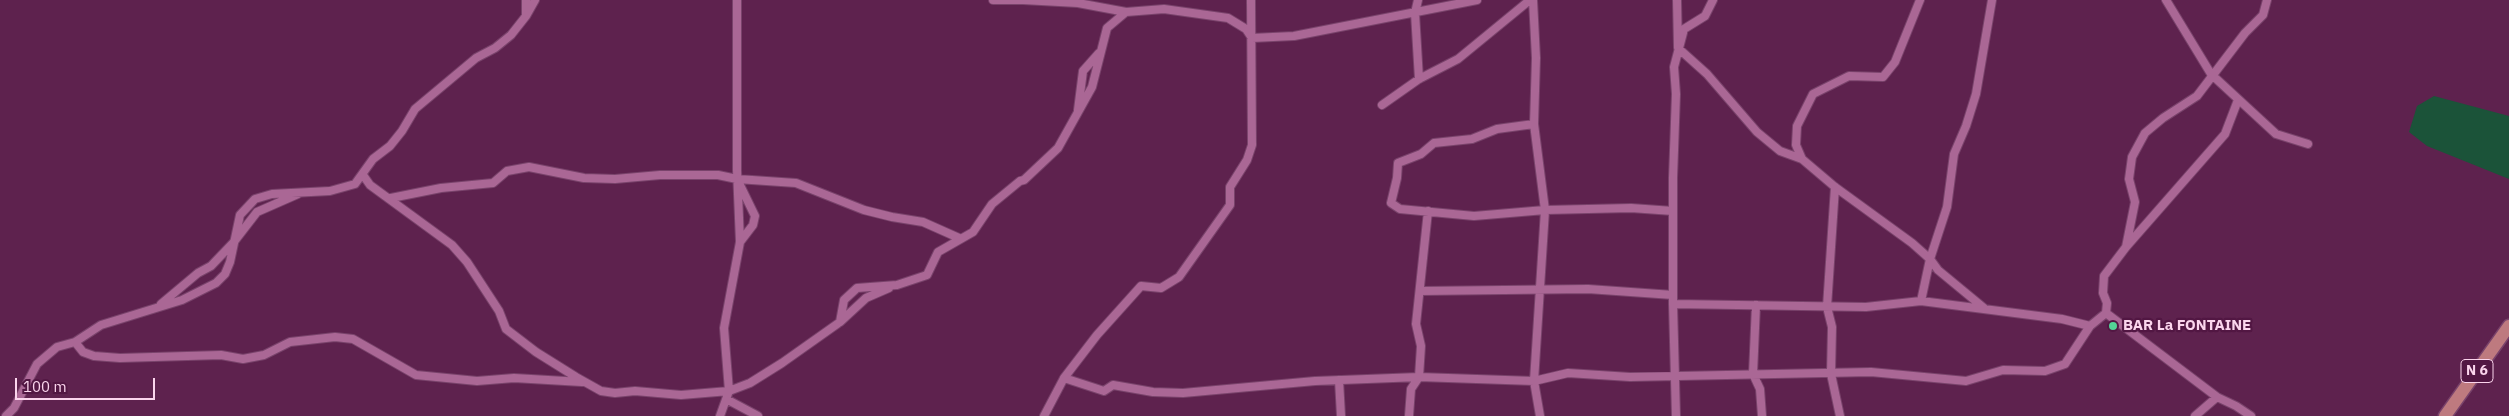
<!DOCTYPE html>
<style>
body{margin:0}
#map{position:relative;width:2509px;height:416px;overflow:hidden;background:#5e224e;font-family:"IBM Plex Sans",sans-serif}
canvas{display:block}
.scale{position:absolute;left:15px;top:378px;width:140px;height:22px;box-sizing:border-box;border:2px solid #fbd5ed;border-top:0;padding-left:6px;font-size:15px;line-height:18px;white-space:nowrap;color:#fbd5ed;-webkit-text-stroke:4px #521743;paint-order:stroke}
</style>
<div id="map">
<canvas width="2509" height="416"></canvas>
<div class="scale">100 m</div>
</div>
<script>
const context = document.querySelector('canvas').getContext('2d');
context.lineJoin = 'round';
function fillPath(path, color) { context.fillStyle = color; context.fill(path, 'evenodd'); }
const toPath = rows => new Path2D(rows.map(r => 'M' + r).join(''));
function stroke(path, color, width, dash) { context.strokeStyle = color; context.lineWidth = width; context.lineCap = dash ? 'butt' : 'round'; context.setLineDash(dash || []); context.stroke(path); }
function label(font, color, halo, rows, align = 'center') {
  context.font = font + ' "IBM Plex Sans",sans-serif'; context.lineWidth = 4.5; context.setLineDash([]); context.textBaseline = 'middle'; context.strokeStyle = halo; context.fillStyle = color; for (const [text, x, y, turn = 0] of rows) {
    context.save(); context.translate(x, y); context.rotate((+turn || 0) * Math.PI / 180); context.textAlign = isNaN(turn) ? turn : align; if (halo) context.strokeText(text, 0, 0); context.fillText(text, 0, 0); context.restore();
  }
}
fillPath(toPath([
 [2434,96,2509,116,2509,179,2427,146,2409,132,2417,106]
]), '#1b5339');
const minor = toPath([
 [993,0,1022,0],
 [1023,0,1078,3,1126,12],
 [1418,0,1415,13,1419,79],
 [1533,0,1536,58,1534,124,1545,210,1534,381,1540,416],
 [1677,0,1678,48,1707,74,1757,132,1780,151,1802,159,1835,187,1912,243,1930,259,1938,270,1984,308],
 [2166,0,2211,74,2276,134,2308,144],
 [526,15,526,0],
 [1382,105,1419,79,1458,59,1530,0],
 [1078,110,1083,71,1099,53],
 [1534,124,1497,129,1472,139,1434,143,1421,154,1398,163,1397,178,1391,203,1400,209,1474,216,1545,210,1631,208,1673,211],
 [1802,159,1796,145,1797,126,1813,94,1849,76,1883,77,1895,62,1920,0],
 [363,175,370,185,452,245,467,262,499,311,506,329,536,352,576,377,601,391,615,393,635,391,681,395,729,391,750,383,782,363,840,322,844,300,857,288,897,285,927,275,938,252,973,232,992,204,1020,181,1024,180,1058,148,1092,87,1107,28,1126,12,1164,9,1228,18,1246,29,1252,38,1294,36,1477,0],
 [738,181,755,216,753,225,740,242],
 [1835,187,1827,307,1832,327,1831,374,1840,416],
 [391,198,441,188,493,183,507,171,529,167,584,178,615,179,660,175,718,175,737,179,796,183,864,210,892,217,923,222,959,238],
 [2126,247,2135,202,2129,179,2132,157,2145,133,2163,118,2197,96,2245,33,2263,15,2267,0],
 [1420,291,1588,289,1673,295],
 [1921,301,1930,259,1947,207,1954,154,1966,126,1976,94,1992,0],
 [161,304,198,273,211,266,233,243,257,212,298,194],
 [1673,304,1866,307,1921,301,2062,319,2090,326],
 [1756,305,1753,374,1760,389,1762,416],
 [2106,313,2217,397],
 [840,322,866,298,889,288],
 [75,342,83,352,94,356,120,358,221,355,243,359,264,355,290,342,335,337,353,339,416,375,477,381,514,378,582,382],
 [1064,378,1097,335,1141,286,1161,288,1179,277,1230,205,1230,187,1247,160,1252,145,1251,0],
 [1339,380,1341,416],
 [728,400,758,416],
 [6,416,14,408,37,364,57,347,75,342,101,325,182,300,216,283,225,274,230,262,240,215,255,199,272,194,330,191,355,184,373,159,390,146,402,131,415,109,476,58,495,48,511,35,526,16,535,0],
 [720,416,729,391,724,328,740,242,737,170,737,0],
 [1044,416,1064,378,1104,391,1113,385,1153,392,1183,393,1315,381,1419,377,1534,381,1568,373,1630,377,1871,372,1966,381,2003,370,2045,371,2065,364,2090,326,2106,313,2107,303,2103,293,2104,276,2126,247,2225,134,2238,100],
 [1409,416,1411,389,1419,377,1421,346,1416,324,1428,211],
 [1676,416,1673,304,1673,178,1676,94,1674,67,1684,29,1705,16,1713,0],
 [2195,416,2217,397,2236,406,2251,416]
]);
const primary = toPath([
 [2445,416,2509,326]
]);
stroke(minor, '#79436b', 10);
stroke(primary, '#79436b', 15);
stroke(minor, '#aa6795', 8);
stroke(primary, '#be7a7f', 12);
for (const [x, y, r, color] of [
 [2113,326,5,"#53d396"]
]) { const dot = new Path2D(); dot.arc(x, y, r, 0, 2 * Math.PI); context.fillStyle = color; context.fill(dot); stroke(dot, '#521743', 2); }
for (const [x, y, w] of [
 [2477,371,32]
]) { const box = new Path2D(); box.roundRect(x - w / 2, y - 11.5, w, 23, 4); context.fillStyle = '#521743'; context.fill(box); stroke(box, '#fbd5ed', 1); }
label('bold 14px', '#fbd5ed', null, [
 ["N 6",2477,371]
]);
label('bold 15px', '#fbd5ed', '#521743', [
 ["BAR La FONTAINE",2123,326]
], 'left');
</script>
